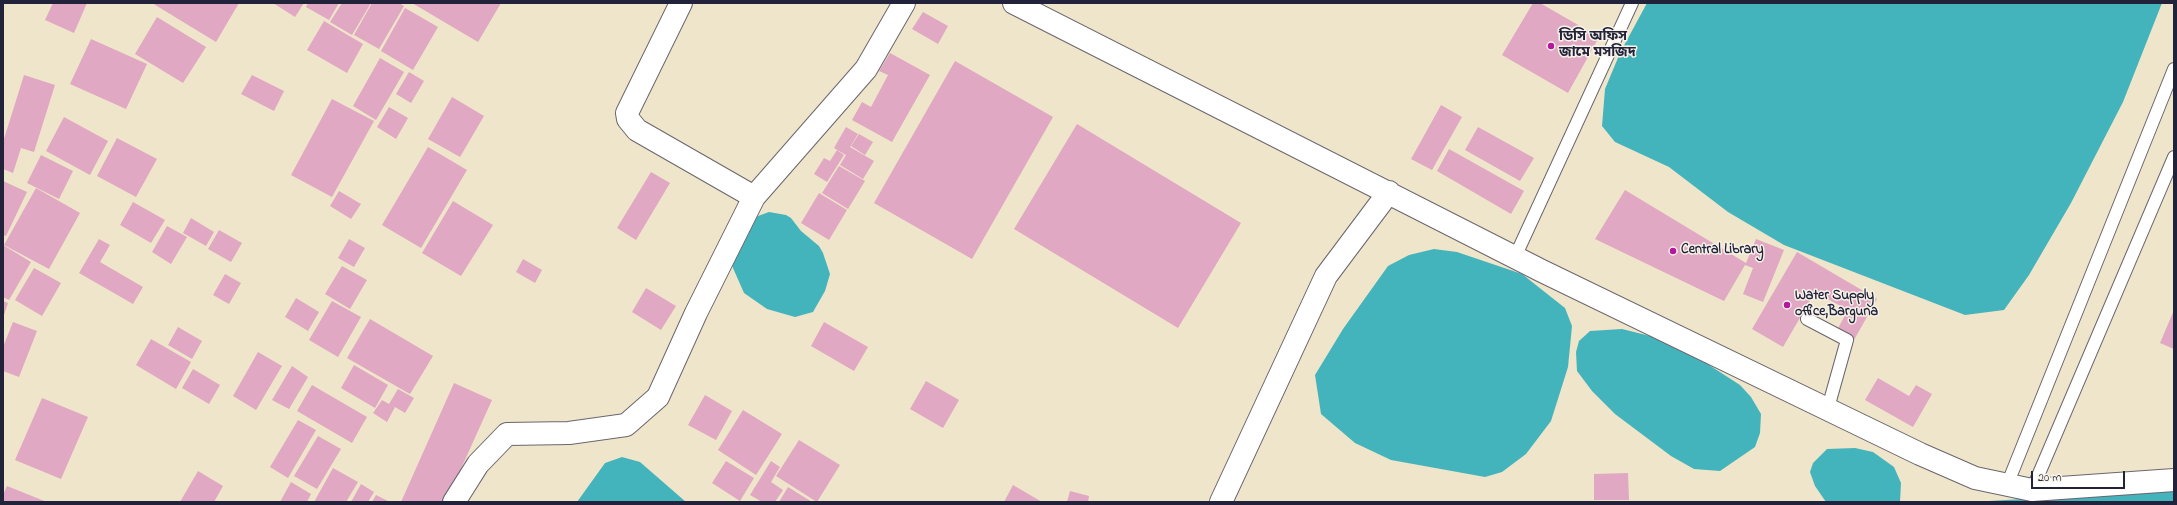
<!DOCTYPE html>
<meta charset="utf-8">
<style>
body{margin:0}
#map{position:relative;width:2177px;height:505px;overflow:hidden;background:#efe5ca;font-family:"Indie Flower",sans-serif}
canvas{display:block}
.frame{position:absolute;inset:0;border:4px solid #22223b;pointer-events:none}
.scale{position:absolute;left:2031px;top:471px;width:94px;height:18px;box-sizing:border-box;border:2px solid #22223b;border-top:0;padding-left:5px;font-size:12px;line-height:14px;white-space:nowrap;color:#22223b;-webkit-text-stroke:3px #f7f3e8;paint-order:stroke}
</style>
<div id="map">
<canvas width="2177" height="505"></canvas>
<div class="frame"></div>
<div class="scale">20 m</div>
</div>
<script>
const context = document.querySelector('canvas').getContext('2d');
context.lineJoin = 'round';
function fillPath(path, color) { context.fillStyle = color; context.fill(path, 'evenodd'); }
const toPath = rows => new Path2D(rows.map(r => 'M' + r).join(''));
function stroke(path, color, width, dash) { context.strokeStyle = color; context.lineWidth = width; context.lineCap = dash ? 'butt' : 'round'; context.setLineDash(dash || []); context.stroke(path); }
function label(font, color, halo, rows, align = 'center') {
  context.font = font + ' "Indie Flower","Noto Sans Bengali",sans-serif'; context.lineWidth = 3; context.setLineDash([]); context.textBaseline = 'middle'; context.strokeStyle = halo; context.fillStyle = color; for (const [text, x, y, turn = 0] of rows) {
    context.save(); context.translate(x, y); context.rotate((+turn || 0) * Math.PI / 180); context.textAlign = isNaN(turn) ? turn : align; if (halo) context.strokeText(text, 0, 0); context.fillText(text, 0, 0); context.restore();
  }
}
fillPath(toPath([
 [1647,3,2162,3,2123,102,2071,203,2029,275,2004,310,1965,315,1784,245,1728,212,1669,167,1615,142,1602,126,1605,89,1620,53],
 [769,212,786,215,791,218,801,231,819,246,823,253,830,274,825,291,813,312,795,317,767,309,744,293,733,268,732,260,749,222,758,216],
 [1434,249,1457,252,1522,274,1565,308,1572,326,1568,367,1551,421,1526,454,1502,472,1485,477,1391,460,1355,443,1321,414,1315,375,1343,329,1388,266,1409,255],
 [1622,329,1662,339,1695,356,1740,385,1751,397,1761,414,1760,433,1755,447,1720,471,1694,469,1671,456,1615,414,1592,391,1577,371,1576,352,1579,341,1590,331],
 [1855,448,1873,452,1894,467,1901,483,1900,502,1826,502,1815,486,1810,472,1813,463,1827,449],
 [622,457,640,462,686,502,577,502,605,463],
 [2174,491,2174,502,1972,502,2123,493]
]), '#44b4bc');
fillPath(toPath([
 [53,3,87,3,74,33,45,20],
 [152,3,239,3,216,42],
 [273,3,304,3,295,17],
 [308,3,339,3,329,20,306,7],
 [342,3,371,3,352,35,330,22],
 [372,3,399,3,404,6,379,49,354,35],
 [412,3,501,3,478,42],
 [1533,3,1540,3,1599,37,1568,93,1502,55],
 [405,8,438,27,413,70,381,51],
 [923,12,948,26,938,44,912,29],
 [157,17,206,47,183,83,135,54],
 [324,21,363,44,347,73,307,50],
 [91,39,147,64,126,109,70,84],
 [890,53,930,75,892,142,852,120,862,102,871,107,888,75,879,71],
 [380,58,404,72,376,120,353,106],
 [955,61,1053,117,972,259,874,203],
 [409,72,424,81,411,103,396,94],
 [24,75,55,85,34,152,21,148,13,173,3,169,3,142],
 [252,75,284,91,274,111,241,94],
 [452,97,484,116,460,157,428,139],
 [332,99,374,121,332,197,291,175],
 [1441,105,1462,117,1432,170,1411,159],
 [389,107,408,118,396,139,377,127],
 [64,117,108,141,90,175,46,151],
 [1077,124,1241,223,1178,328,1014,229],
 [846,127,858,134,850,147,874,161,863,179,840,165,846,155,834,148],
 [1478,127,1534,158,1520,181,1465,150],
 [859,134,873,142,865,155,851,146],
 [117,138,157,159,136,197,97,176],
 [428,147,467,170,421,248,382,225],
 [1449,149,1524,191,1511,214,1437,171],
 [837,150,844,155,827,182,814,174,824,158,830,161],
 [41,155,73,171,59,199,27,183],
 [839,166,865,181,848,209,822,193],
 [651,172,670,183,636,240,617,228],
 [3,181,27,192,6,236,3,235],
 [36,188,80,213,49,269,4,245],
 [1625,190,1746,263,1756,239,1784,250,1763,302,1743,294,1753,268,1745,265,1724,301,1595,239],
 [339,191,361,204,351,219,330,206],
 [819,193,847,210,829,240,801,223],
 [453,201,493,225,461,276,422,253],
 [133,202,165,220,151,243,120,225],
 [191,218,214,232,206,246,183,233],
 [167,226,187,237,171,264,152,252],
 [219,230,242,243,231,262,208,249],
 [99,239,110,245,100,262,143,287,133,304,79,273],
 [349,239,365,248,354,267,338,258],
 [3,245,31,262,9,300,3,297],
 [1797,252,1877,299,1854,340,1837,330,1848,310,1815,292,1783,347,1752,329],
 [523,259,542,270,535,283,516,272],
 [342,266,367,280,350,309,325,294],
 [34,268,61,283,42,316,15,300],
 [225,274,241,283,229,304,213,295],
 [646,288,676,306,661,330,632,312],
 [296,298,319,312,308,331,285,317],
 [3,301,8,303,3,318],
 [332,301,361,317,338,357,309,340],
 [2174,310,2174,349,2160,343],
 [370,319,433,356,410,394,347,358],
 [13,322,37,331,19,377,3,371,3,347],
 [824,322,868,347,854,371,811,346],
 [178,327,202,341,192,359,168,345],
 [151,339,191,362,176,389,136,365],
 [258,352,282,366,256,410,233,396],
 [354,365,388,385,375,408,341,388],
 [292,366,308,377,289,409,272,400],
 [193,369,220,385,209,404,182,388],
 [1878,378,1909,396,1916,385,1932,394,1913,427,1865,400],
 [926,381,959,400,943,428,910,409],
 [454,383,492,400,446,502,401,502],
 [312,385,367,417,352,443,297,411],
 [398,389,414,398,405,413,395,407,387,422,373,413,382,400,389,404],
 [705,395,732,411,716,440,688,425],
 [42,398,88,417,61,479,15,460],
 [743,410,782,434,756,475,718,450],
 [298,420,316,430,288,478,270,467],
 [318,436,341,449,317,489,294,476],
 [799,440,840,465,817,502,776,476],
 [726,461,754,478,740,501,712,483],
 [771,461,780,467,771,482,783,490,775,502,762,502,750,495],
 [333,468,358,482,346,502,314,502],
 [198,471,223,486,214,502,180,502],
 [1628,473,1629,500,1594,500,1594,474],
 [291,482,311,494,307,502,280,502],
 [361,484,374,492,368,502,351,502],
 [1013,485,1042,502,1004,502],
 [7,486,47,502,3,502,3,495],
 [788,487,812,502,779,502],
 [1070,491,1089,496,1088,502,1067,502],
 [376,495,390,502,372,502]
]), '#e0a8c2');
const service = toPath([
 [1515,257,1632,3],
 [1807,319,1847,340,1828,408],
 [2007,485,2174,69],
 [2032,490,2174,157]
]);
const minor = toPath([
 [681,3,627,113,628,119,637,130,754,197],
 [1014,3,1542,271,1920,454,1975,478,2032,490,2174,480],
 [454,502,478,464,507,434,569,433,626,425,658,397,696,313,754,197,866,69,904,3],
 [1221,502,1326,276,1389,192]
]);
stroke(service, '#6a666d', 14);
stroke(minor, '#6a666d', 24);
stroke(service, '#fff', 12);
stroke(minor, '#fff', 22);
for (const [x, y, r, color] of [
 [1551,46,4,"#b5179e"],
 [1673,251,4,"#b5179e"],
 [1787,305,4,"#b5179e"]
]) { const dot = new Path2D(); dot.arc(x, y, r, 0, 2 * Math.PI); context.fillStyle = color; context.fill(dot); stroke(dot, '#f7f3e8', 1.5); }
label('bold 14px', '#22223b', '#f7f3e8', [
 ["ডিসি অফিস",1559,38],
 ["জামে মসজিদ",1559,54],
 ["Central Library",1681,251],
 ["Water Supply",1795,297],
 ["office,Barguna",1795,313]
], 'left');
</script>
